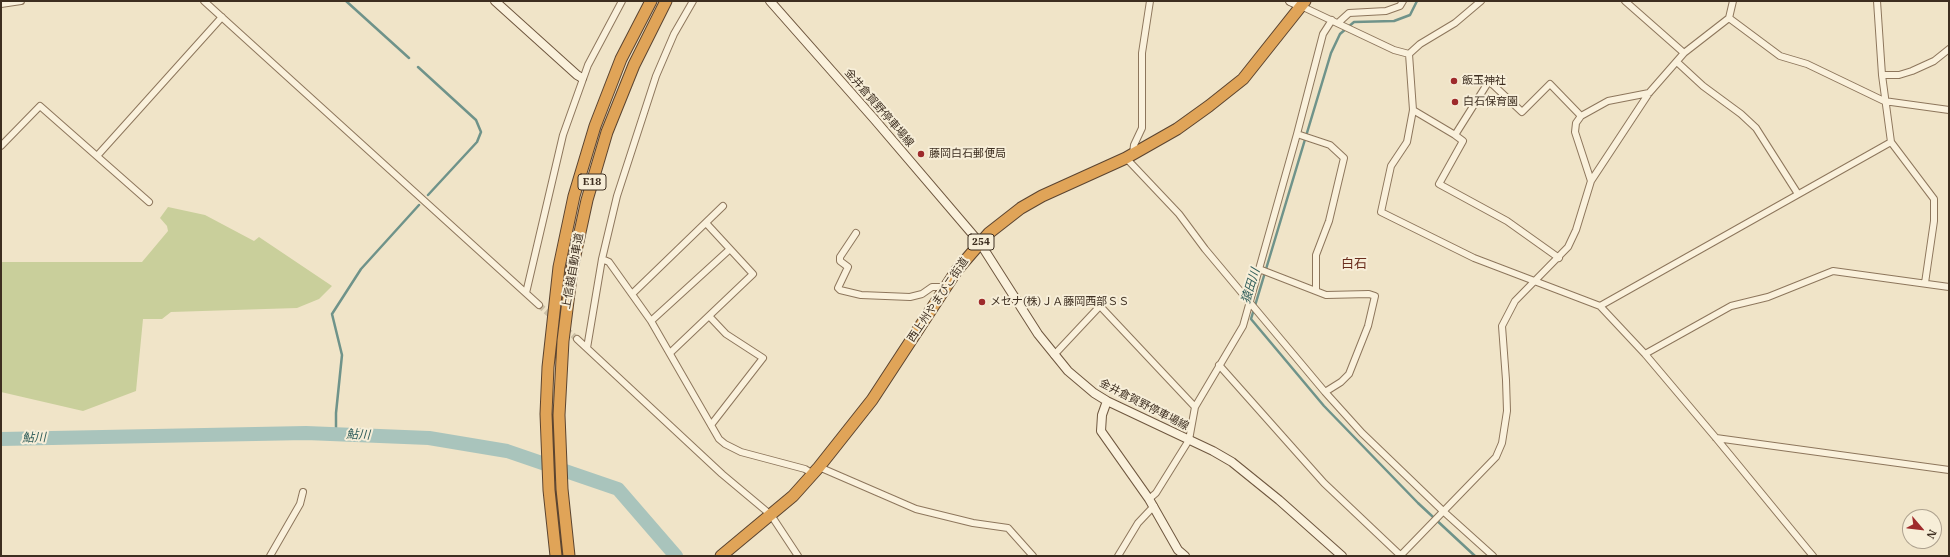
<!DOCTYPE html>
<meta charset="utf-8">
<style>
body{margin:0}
#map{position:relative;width:1950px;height:557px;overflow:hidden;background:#f0e4c8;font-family:"IBM Plex Serif",serif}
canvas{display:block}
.frame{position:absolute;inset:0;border:2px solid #3d2e20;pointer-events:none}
.north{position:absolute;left:1902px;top:509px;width:40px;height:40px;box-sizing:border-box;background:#f7eed8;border:1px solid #ada18e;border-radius:50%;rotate:118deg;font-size:11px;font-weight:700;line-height:16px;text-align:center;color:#3d2e20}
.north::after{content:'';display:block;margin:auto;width:14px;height:18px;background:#9e2a2b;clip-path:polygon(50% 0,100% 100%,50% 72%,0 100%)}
</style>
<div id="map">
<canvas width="1950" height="557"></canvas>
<div class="frame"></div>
<div class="north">N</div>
</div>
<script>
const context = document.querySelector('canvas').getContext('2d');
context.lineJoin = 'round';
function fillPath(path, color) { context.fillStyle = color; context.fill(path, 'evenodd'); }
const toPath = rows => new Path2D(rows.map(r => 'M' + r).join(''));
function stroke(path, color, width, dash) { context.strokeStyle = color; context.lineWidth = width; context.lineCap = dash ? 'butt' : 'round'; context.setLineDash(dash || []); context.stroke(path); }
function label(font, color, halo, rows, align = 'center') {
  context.font = font + ' "IBM Plex Serif","Noto Sans JP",serif'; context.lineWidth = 4; context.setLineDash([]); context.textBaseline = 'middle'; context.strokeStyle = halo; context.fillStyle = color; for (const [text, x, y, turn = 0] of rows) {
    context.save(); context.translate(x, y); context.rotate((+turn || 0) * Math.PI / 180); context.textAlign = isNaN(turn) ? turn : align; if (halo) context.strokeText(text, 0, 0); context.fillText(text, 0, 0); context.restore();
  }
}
fillPath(toPath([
 [168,207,205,215,254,241,259,237,332,286,319,299,297,308,171,312,162,319,143,319,136,391,83,411,1,392,1,262,142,262,168,231,167,226,160,218]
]), '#c9cf9b');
stroke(toPath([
 [346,1,409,58],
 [1417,1,1410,15,1394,21,1354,22,1340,34,1331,53,1251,319,1324,406,1418,503,1475,556],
 [418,67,476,120,481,132,477,142,428,195],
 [336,434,336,413,342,355,332,314,361,269,419,205]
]), '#6f938a', 2.5);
stroke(toPath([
 [1,439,306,433,429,438,507,451,618,489,676,556]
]), '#a9c4bc', 14);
stroke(toPath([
 [539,305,577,339]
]), '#ccc0a6', 6, [6, 3]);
const street = toPath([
 [204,1,539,305],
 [1625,1,1684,53],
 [1877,1,1882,75,1891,142,1934,199,1934,221,1925,283],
 [1,4,21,1],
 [1301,6,1394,50,1409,54],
 [1729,18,1780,56,1807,64,1884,101,1949,110],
 [1338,23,1349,13,1386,11,1400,6,1403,1],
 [1409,54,1413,110,1407,142,1391,166,1381,212,1474,258,1600,306,1645,354,1716,438,1813,556],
 [1409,54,1420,44,1455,23,1481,1],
 [1677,62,1703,86,1741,114,1756,128,1798,194],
 [1882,75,1899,75,1912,71,1934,61,1949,49],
 [1413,110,1455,135,1489,81,1522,112,1550,84,1581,116],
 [1297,134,1330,145,1344,158,1329,221,1316,255,1316,290],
 [1455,135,1463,141,1439,184,1507,221,1559,258],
 [1,146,40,106,149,202],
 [1133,153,1134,145,1142,128,1142,53,1150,1],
 [97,156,222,17],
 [1126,158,1179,214,1205,249,1325,392,1362,433,1443,511,1493,556],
 [1591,181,1575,132,1576,123,1581,116,1608,101,1649,93],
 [856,233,840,257,840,261,848,267,838,288,840,290,861,295,910,297,922,294,932,287,945,287],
 [602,259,609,262,651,321,719,439,725,444,741,452,805,469,813,474],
 [1259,269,1326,295,1369,294,1375,296,1368,326,1349,374,1341,382,1325,392],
 [526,293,563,135,588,65,622,1],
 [632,294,723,206],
 [1600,306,1891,142],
 [709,316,726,334,763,358,711,425],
 [651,321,730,249],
 [577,339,722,474,771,515,798,556],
 [587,348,602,259,617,196,656,76,674,34,693,1],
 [670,353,753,274,706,223],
 [1645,354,1731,306,1768,297,1833,271,1949,287],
 [1054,355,1100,306,1195,407],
 [1219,365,1324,483,1401,556],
 [1716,438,1949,470],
 [819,467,916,509,973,523,1008,528,1033,556],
 [1149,499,1156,493,1189,440,1195,407,1243,326,1297,134,1323,34,1332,20],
 [270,556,300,504,303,492],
 [1118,556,1138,523,1154,506],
 [1400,556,1496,457,1502,443,1507,411,1506,380,1502,326,1515,301,1568,247,1576,230,1591,181,1649,93,1684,53,1729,18,1733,1]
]);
const secondary = toPath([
 [495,1,577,75,582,78],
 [770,1,875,120,980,243,1038,334,1068,371,1094,393,1107,401,1213,451,1232,462,1279,500,1342,556],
 [1290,1,1301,6],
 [1107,401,1102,415,1101,431,1149,499,1178,550,1185,556]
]);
const highway = toPath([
 [556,556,549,490,546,414,548,367,559,267,574,196,595,126,621,59,651,1],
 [569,556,562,489,559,415,563,341,572,269,587,200,607,132,634,65,666,1],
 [721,556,793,496,819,467,872,400,957,270,989,233,1021,208,1042,196,1126,158,1177,129,1209,106,1243,79,1305,1]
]);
stroke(street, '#8d765c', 8);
stroke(secondary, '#6f573f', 10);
stroke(highway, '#5b4430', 13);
stroke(street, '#faf1dc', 6);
stroke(secondary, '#faf1dc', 8);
stroke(highway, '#e0a458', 11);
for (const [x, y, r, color] of [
 [1454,81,4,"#9e2a2b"],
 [1455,102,4,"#9e2a2b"],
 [921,154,4,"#9e2a2b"],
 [982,302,4,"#9e2a2b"]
]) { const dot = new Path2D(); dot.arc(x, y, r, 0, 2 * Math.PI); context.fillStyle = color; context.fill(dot); stroke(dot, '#f7eed8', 1.5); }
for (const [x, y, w] of [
 [592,182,28],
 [981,242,26]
]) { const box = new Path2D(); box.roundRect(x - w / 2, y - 8, w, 16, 3); context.fillStyle = '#f7eed8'; context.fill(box); stroke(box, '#3d2e20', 1); }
label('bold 10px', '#3d2e20', null, [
 ["E18",592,182],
 ["254",981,242]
]);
label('11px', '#3d2e20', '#f7eed8', [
 ["飯玉神社",1462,81],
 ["白石保育園",1463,102],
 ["藤岡白石郵便局",929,154],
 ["メセナ(株)ＪＡ藤岡西部ＳＳ",990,302]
], 'left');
label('11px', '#3d2e20', '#f7eed8', [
 ["金井倉賀野停車場線",879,108,49],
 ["上信越自動車道",573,271,-80],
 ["西上州やまびこ街道",938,300,-56],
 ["金井倉賀野停車場線",1144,405,27]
]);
label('italic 12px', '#2f5d5a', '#f7eed8', [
 ["猿田川",1251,286,-73],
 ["鮎川",358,435,2],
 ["鮎川",34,438,-1]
]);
label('13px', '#6b2e1e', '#f7eed8', [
 ["白石",1354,264]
]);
</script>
